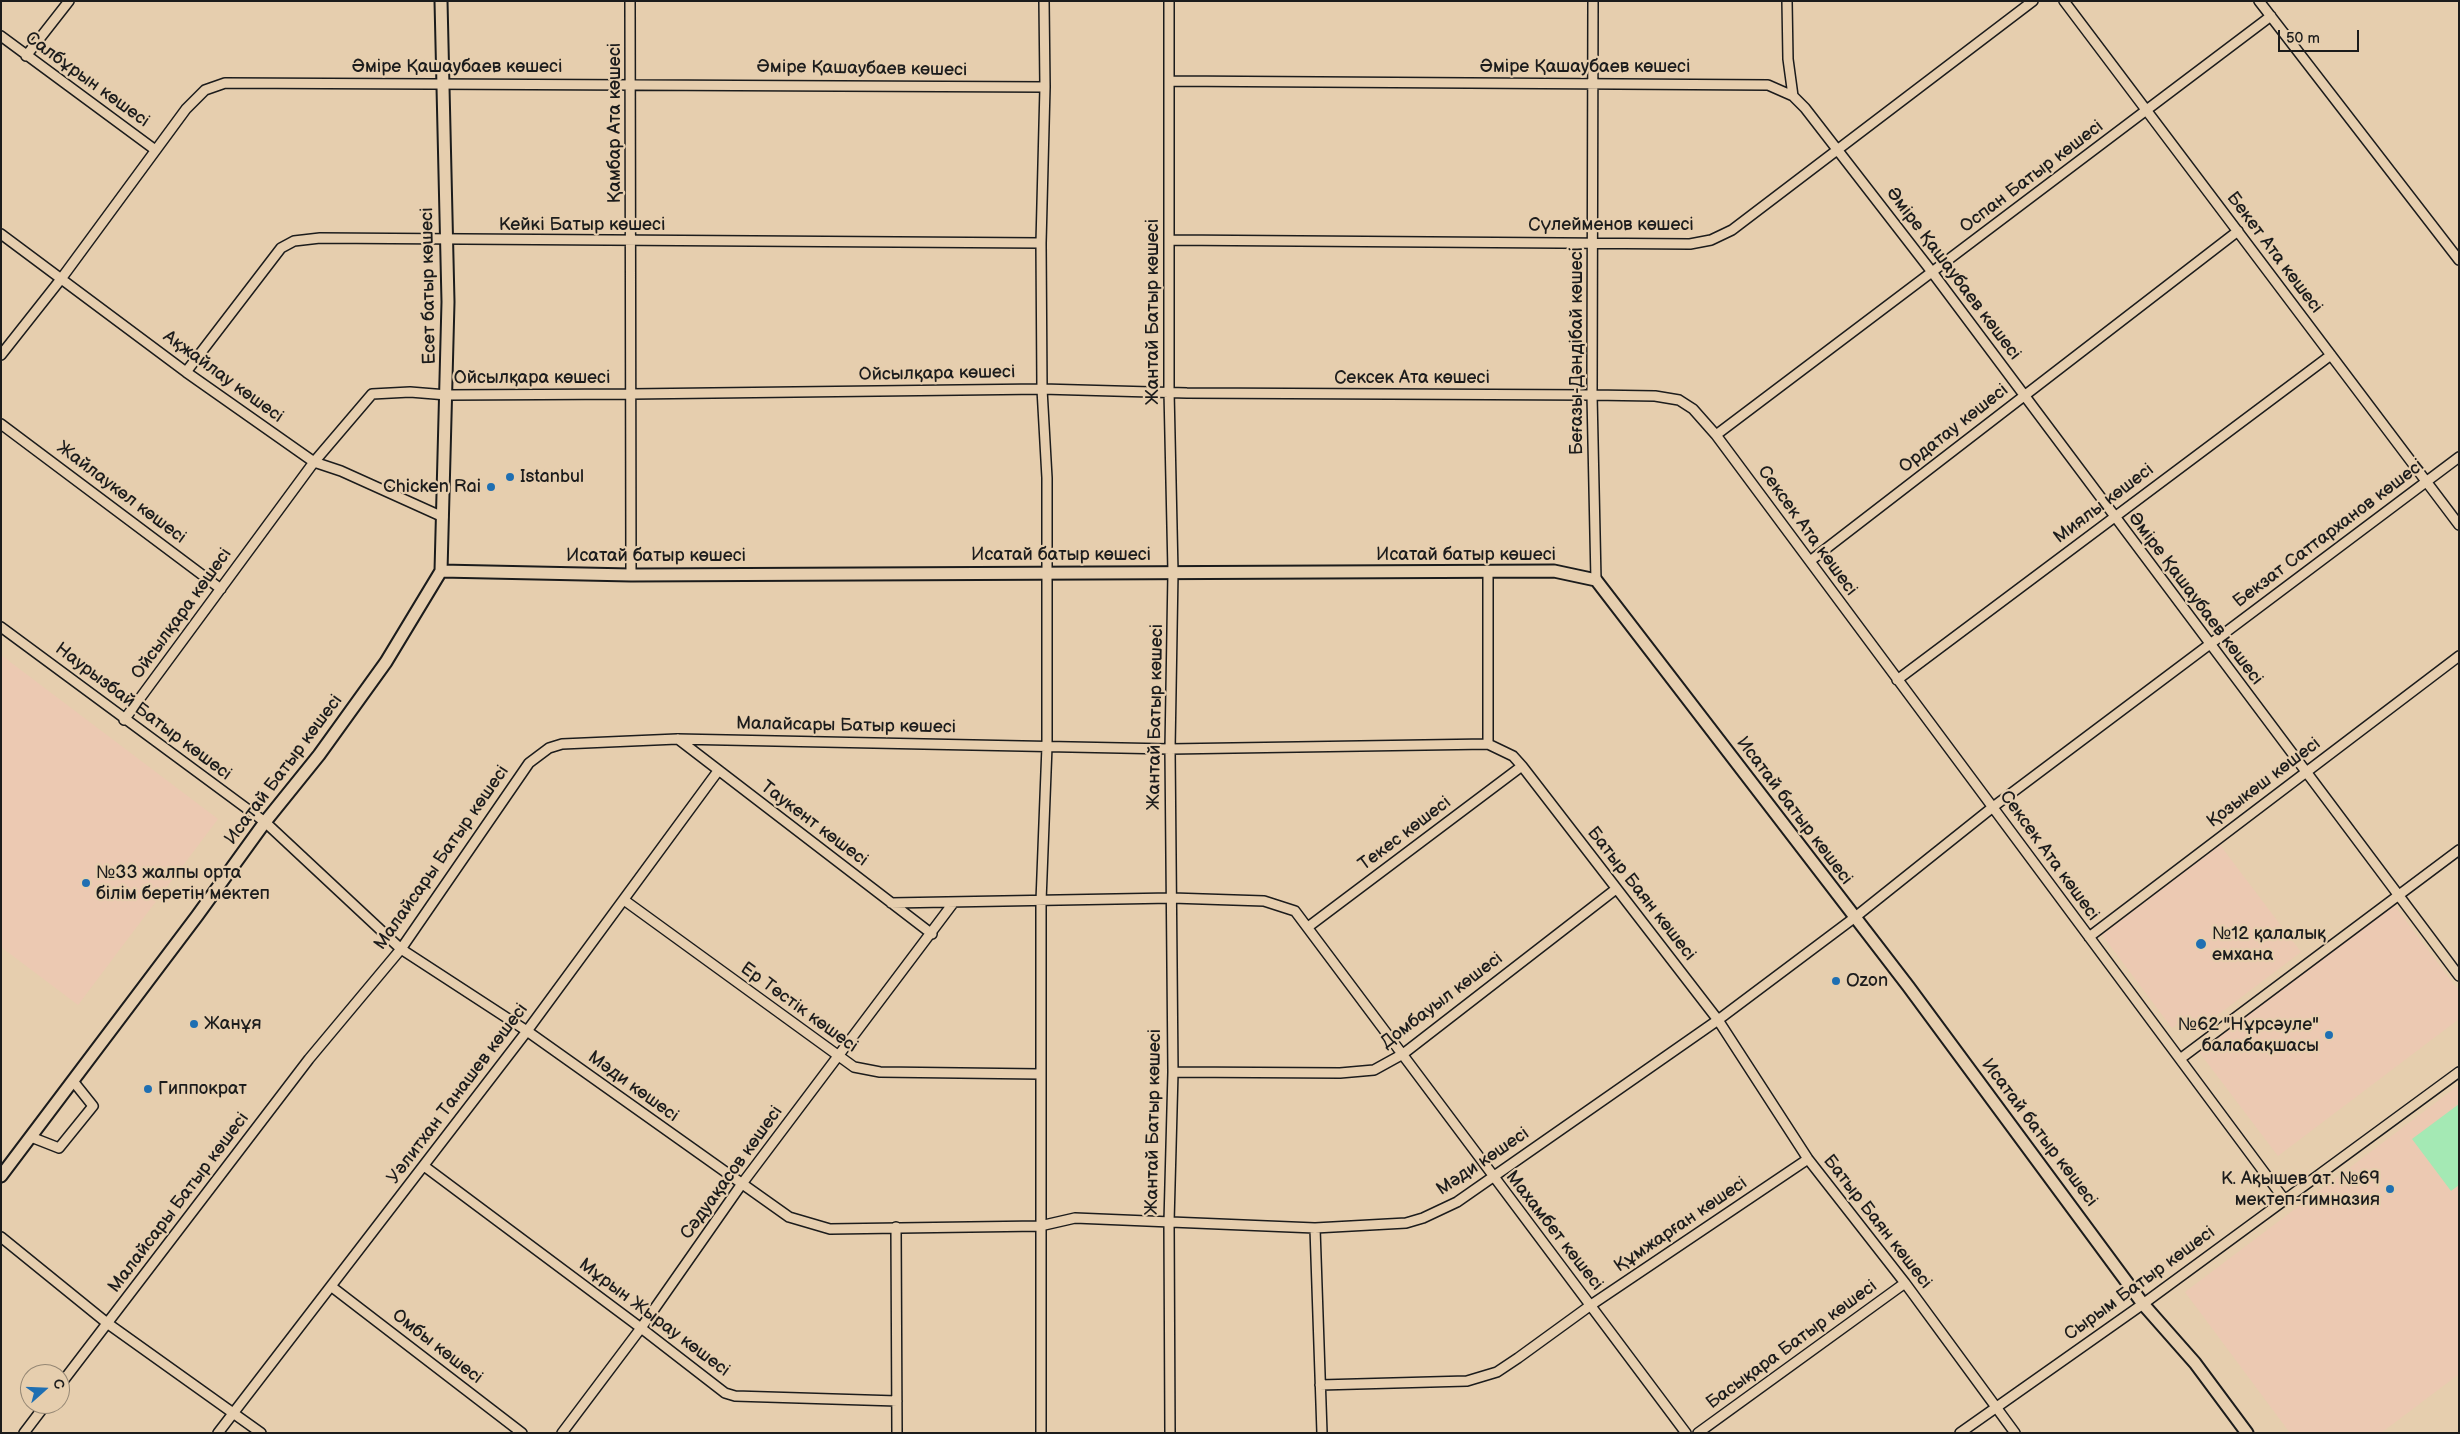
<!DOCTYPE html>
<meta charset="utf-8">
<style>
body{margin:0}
#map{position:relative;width:2460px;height:1434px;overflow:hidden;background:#e6ceae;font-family:"Balsamiq Sans",sans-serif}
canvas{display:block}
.frame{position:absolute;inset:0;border:2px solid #1c1c1c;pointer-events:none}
.north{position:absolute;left:20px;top:1364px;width:50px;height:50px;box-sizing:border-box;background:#e6ceae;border:1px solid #958774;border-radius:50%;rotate:70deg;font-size:14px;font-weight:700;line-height:20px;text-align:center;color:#1c1c1c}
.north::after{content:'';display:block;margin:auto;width:18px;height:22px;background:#1f6fb2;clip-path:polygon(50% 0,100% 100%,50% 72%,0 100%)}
.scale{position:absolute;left:2278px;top:30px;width:81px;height:22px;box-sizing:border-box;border:2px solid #1c1c1c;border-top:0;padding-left:6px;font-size:15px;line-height:18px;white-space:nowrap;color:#1c1c1c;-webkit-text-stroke:4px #e6ceae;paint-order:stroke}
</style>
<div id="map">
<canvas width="2460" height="1434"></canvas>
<div class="frame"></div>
<div class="north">С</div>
<div class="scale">50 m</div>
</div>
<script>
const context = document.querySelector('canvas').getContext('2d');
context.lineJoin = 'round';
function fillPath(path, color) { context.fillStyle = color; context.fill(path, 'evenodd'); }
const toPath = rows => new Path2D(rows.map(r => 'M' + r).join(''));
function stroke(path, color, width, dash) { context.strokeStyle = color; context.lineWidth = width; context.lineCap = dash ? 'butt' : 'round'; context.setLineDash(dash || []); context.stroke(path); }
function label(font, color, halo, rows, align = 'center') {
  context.font = font + ' "Balsamiq Sans",sans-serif'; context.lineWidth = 4.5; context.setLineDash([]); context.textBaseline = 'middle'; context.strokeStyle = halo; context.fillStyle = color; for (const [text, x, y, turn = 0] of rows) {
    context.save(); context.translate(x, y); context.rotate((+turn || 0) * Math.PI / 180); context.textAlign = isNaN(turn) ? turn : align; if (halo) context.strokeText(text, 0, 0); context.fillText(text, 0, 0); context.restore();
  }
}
fillPath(toPath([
 [1,655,218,819,78,1005,1,947],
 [2220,845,2301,952,2194,1033,2184,1020,2172,1028,2102,935],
 [2394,905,2459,991,2459,1019,2278,1156,2199,1052],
 [2459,1085,2459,1374,2381,1433,2290,1433,2185,1292]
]), '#ecc9b2');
fillPath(toPath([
 [2459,1104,2459,1185,2451,1191,2412,1139]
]), '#a4e9b4');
const minor = toPath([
 [630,1,631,575],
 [1169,1,1169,391,1173,572,1170,749,1173,1072,1169,1222,1170,1433],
 [1593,1,1592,395,1596,580],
 [1787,1,1788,59,1793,96],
 [2064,1,2459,525],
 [2259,1,2459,260],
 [1,36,154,149],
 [26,56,69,1],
 [1169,81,1768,85,1793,96,1805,108,1932,272,2459,976],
 [1,234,186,372,314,462,341,471,443,517],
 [1169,240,1690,244,1711,240,1732,230,2033,1],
 [1,355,61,279,186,109,205,90,225,83,1045,87],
 [186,372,281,248,294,241,320,238,1041,243],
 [1,424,221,589],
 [1716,435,2271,16],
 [1810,561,2238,231],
 [1488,571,1488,744],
 [1,627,265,822,401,949,527,1031,789,1217,830,1229,1040,1226,1075,1218,1315,1228],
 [1897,680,2331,355],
 [124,720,314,462,372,394,410,392,447,395,631,394,1042,389,1187,393,1592,395,1655,396,1679,400,1693,409,1716,435,2284,1199],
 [678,739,932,934],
 [624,900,854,1067,880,1072,1040,1074],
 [891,903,1172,898,1264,901,1295,911,1686,1433],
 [1308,927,1522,766],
 [2089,937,2459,656],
 [2180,1059,2459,850],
 [1173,1072,1340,1073,1374,1070,1403,1054,1616,889],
 [31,1137,59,1148,93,1106,73,1081],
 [424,1166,641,1328,725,1393,735,1396,897,1401],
 [896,1227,897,1433],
 [1,1237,107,1323,261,1433],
 [332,1287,522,1433],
 [60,1385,309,1059,401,949,529,763,549,748,562,744,677,739,1170,749,1488,744,1513,756,1522,766,1718,1020,1808,1159,1905,1283,2015,1433],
 [1320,1385,1467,1381,1497,1372,1518,1358,1591,1305,1808,1159],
 [24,1433,46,1404],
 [218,1433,527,1031,718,771],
 [562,1433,641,1328,741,1185,954,902],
 [1041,1433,1041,901,1047,746,1047,478,1042,389,1041,243,1045,87,1044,1],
 [1322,1433,1315,1228,1406,1223,1423,1218,1457,1202,1718,1020,1854,918,1993,807,2459,457],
 [1698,1433,1905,1283],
 [1960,1433,2143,1304,2459,1072]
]);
const tertiary = toPath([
 [441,571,631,575,1554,571,1596,580,1908,986,2143,1304,2195,1363,2247,1433],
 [1,1176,197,916,265,822,319,755,386,662,441,571,448,302,441,1]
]);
stroke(minor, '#1c1c1c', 12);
stroke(tertiary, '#1c1c1c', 15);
stroke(minor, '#e6ceae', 9);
stroke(tertiary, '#e6ceae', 11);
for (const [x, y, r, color] of [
 [510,477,5,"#1f6fb2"],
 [491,487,5,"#1f6fb2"],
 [86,883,5,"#1f6fb2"],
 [2201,944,6,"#1f6fb2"],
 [1836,981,5,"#1f6fb2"],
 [194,1024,5,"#1f6fb2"],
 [2329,1035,5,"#1f6fb2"],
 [148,1089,5,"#1f6fb2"],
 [2390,1189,5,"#1f6fb2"]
]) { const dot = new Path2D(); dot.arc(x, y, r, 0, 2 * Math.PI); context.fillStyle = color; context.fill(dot); stroke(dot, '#e6ceae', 2); }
label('18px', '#1c1c1c', '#e6ceae', [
 ["Әміре Қашаубаев көшесі",457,67],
 ["Әміре Қашаубаев көшесі",1585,67],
 ["Әміре Қашаубаев көшесі",862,69,1],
 ["Салбұрын көшесі",87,80,36],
 ["Қамбар Ата көшесі",615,123,-90],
 ["Оспан Батыр көшесі",2032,177,-37],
 ["Кейкі Батыр көшесі",582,225],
 ["Сүлейменов көшесі",1611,225],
 ["Бекет Ата көшесі",2274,253,53],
 ["Әміре Қашаубаев көшесі",1953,274,53],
 ["Есет батыр көшесі",429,286,-91],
 ["Жантай Батыр көшесі",1153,312,-90],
 ["Беғазы-Дәндібай көшесі",1577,351,-90],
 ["Ойсылқара көшесі",937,374,-1],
 ["Ақжайлау көшесі",223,377,36],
 ["Ойсылқара көшесі",532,378],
 ["Сексек Ата көшесі",1412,378],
 ["Ордатау көшесі",1954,429,-38],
 ["Жайлаукөл көшесі",121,493,37],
 ["Миялы көшесі",2104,504,-37],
 ["Сексек Ата көшесі",1807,531,54],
 ["Бекзат Саттарханов көшесі",2329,534,-37],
 ["Исатай батыр көшесі",1061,555],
 ["Исатай батыр көшесі",1466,555],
 ["Исатай батыр көшесі",656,556],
 ["Әміре Қашаубаев көшесі",2195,599,53],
 ["Ойсылқара көшесі",182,614,-54],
 ["Наурызбай Батыр көшесі",143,712,37],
 ["Жантай Батыр көшесі",1156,717,-89],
 ["Малайсары Батыр көшесі",846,726,1],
 ["Исатай Батыр көшесі",284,770,-53],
 ["Қозыкөш көшесі",2264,783,-37],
 ["Исатай батыр көшесі",1794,811,53],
 ["Таукент көшесі",814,824,37],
 ["Текес көшесі",1405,834,-37],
 ["Сексек Ата көшесі",2049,856,54],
 ["Малайсары Батыр көшесі",442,858,-55],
 ["Батыр Баян көшесі",1641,894,52],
 ["Домбауыл көшесі",1442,1001,-37],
 ["Ер Төстік көшесі",799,1008,36],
 ["Мәди көшесі",633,1087,36],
 ["Уәлитхан Танашев көшесі",458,1094,-53],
 ["Жантай Батыр көшесі",1154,1122,-89],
 ["Исатай батыр көшесі",2039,1133,53],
 ["Мәди көшесі",1483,1162,-34],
 ["Сәдуақасов көшесі",732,1173,-54],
 ["Малайсары Батыр көшесі",179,1203,-53],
 ["Батыр Баян көшесі",1877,1222,52],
 ["Құмжарған көшесі",1681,1225,-34],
 ["Махамбет көшесі",1554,1231,52],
 ["Сырым Батыр көшесі",2140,1284,-36],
 ["Мұрын Жырау көшесі",654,1318,37],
 ["Басықара Батыр көшесі",1792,1345,-36],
 ["Омбы көшесі",437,1347,38]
]);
label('18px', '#1c1c1c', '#e6ceae', [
 ["Istanbul",520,477],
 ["Chicken Rai",481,487,"right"],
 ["№33 жалпы орта",96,873],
 ["білім беретін мектеп",96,894],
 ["№12 қалалық",2212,934],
 ["емхана",2212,955],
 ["Ozon",1846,981],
 ["Жанұя",204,1024],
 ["№62 \"Нұрсәуле\"",2319,1025,"right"],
 ["балабақшасы",2319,1046,"right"],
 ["Гиппократ",158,1089],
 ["К. Ақышев ат. №69",2380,1179,"right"],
 ["мектеп-гимназия",2380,1200,"right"]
], 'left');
</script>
